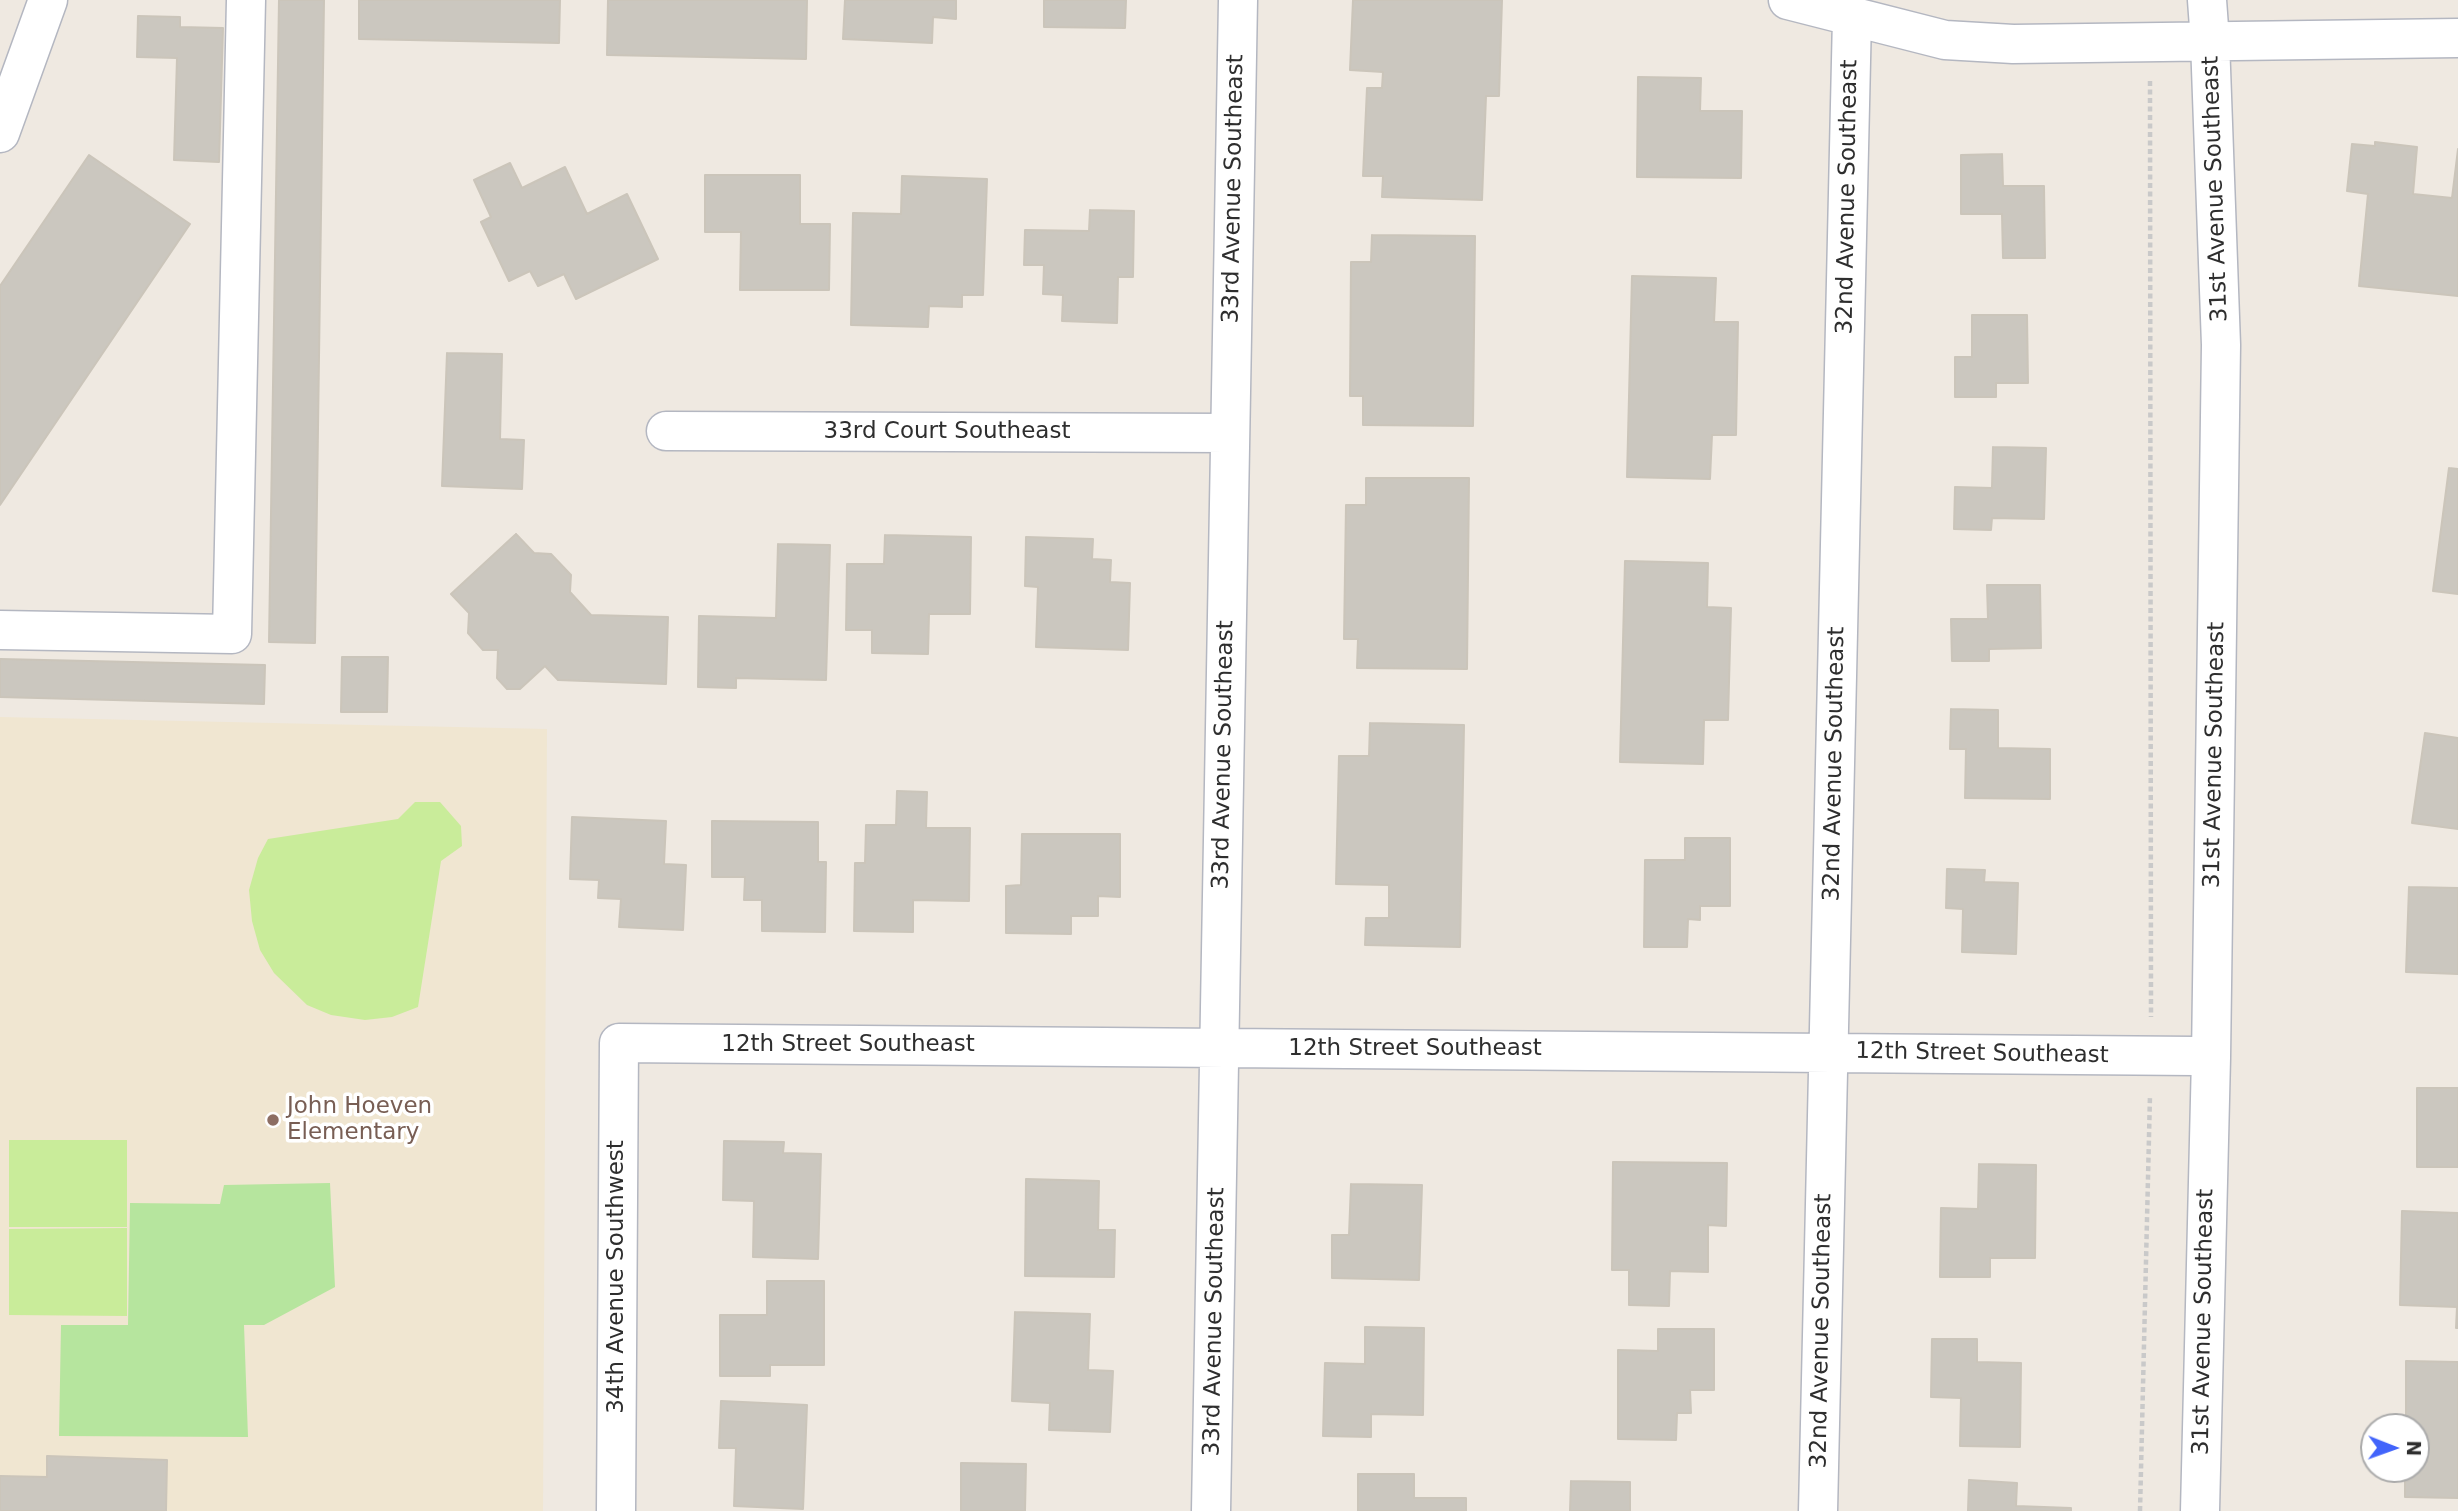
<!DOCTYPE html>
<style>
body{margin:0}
#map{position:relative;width:2458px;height:1511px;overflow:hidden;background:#efe9e1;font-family:"DejaVu Sans",sans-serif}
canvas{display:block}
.north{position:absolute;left:2360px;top:1413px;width:70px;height:70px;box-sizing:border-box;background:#fff;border:2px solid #ababab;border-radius:50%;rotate:91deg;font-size:19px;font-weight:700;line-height:28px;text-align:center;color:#2e2e2e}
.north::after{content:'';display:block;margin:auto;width:24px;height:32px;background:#4264fb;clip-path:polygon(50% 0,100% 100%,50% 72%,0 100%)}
</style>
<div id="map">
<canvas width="2458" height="1511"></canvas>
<div class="north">N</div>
</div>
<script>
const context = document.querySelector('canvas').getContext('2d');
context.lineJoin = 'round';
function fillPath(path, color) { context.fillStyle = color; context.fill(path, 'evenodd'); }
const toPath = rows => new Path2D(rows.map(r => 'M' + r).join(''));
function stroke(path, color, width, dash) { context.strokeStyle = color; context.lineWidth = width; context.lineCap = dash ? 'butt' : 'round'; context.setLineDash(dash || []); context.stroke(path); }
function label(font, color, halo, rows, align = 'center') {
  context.font = font + ' "DejaVu Sans",sans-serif'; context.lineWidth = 7; context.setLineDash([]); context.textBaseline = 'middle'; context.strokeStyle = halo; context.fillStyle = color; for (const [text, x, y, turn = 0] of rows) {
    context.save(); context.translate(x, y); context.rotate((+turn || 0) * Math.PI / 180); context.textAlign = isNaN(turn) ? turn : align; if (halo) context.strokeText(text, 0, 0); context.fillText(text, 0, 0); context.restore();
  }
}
fillPath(toPath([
 [0,717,547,729,543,1511,0,1511]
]), '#f0e6d1');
fillPath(toPath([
 [330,1183,335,1287,264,1325,244,1325,248,1437,59,1436,61,1325,128,1325,130,1203,220,1204,224,1185]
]), '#b6e59e');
fillPath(toPath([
 [415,802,440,802,461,826,462,846,441,861,418,1007,392,1017,365,1020,331,1015,307,1005,274,973,260,950,252,921,249,890,258,858,268,839,398,819],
 [9,1140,127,1140,127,1227,9,1227],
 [127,1228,127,1316,9,1315,9,1229]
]), '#c9ec9a');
const building = toPath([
 [279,0,324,0,315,643,269,642,279,0],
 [359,0,560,0,559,43,359,39,359,0],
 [608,0,807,0,806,59,607,55,608,0],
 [845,0,956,0,956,19,933,17,932,43,843,39,845,0],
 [1044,0,1126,0,1125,28,1044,27,1044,0],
 [1353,0,1502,0,1499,96,1486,96,1482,200,1382,197,1383,176,1363,176,1367,88,1382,88,1383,72,1350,70,1353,0],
 [138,16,180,17,180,27,223,28,219,162,174,160,177,58,137,57,138,16],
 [1638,77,1701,78,1700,111,1742,111,1741,178,1637,177,1638,77],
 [2375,142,2417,147,2413,194,2452,198,2458,149,2458,296,2359,286,2368,194,2347,191,2352,144,2375,146,2375,142],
 [2002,154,2003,186,2044,186,2045,258,2003,258,2002,214,1961,214,1961,155,2002,154],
 [89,155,190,224,0,505,0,286,89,155],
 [510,163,522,188,565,167,587,214,627,194,658,259,576,299,564,274,538,286,530,271,509,281,481,222,491,217,474,180,510,163],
 [705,175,800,175,800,224,830,224,829,290,740,290,741,232,705,232,705,175],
 [902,176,987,179,983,295,962,295,962,307,929,306,928,327,851,325,853,213,901,214,902,176],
 [1090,210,1134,211,1133,277,1118,277,1117,323,1062,321,1063,295,1043,294,1044,265,1024,265,1025,230,1089,231,1090,210],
 [1372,235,1475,236,1473,426,1363,425,1363,396,1350,396,1351,262,1371,262,1372,235],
 [1632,276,1716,278,1714,322,1738,322,1736,435,1712,435,1710,479,1627,477,1632,276],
 [1972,315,2027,315,2028,383,1996,383,1996,397,1955,397,1955,357,1972,357,1972,315],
 [447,353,502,354,500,439,524,440,522,489,442,486,447,353],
 [1993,447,2046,448,2044,519,1992,518,1991,530,1954,529,1955,487,1992,488,1993,447],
 [2449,468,2458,469,2458,594,2433,591,2449,468],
 [1366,478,1469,478,1467,669,1357,668,1358,639,1344,639,1346,505,1366,505,1366,478],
 [516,534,534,553,551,554,571,575,570,592,591,615,668,617,666,684,558,680,545,666,520,689,507,689,497,678,498,650,483,650,468,633,469,613,451,594,516,534],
 [885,535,971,537,970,614,929,614,928,654,872,653,872,630,846,630,847,564,884,564,885,535],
 [1026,537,1093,539,1092,559,1111,560,1110,582,1130,583,1128,650,1036,647,1038,587,1025,586,1026,537],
 [778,544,830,545,826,680,736,678,736,688,698,687,699,616,776,618,778,544],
 [1625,561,1708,563,1707,607,1731,608,1728,720,1704,720,1703,764,1620,762,1625,561],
 [1987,585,2040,585,2041,648,1989,649,1989,661,1952,661,1951,619,1988,619,1987,585],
 [342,657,388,657,387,712,341,712,342,657],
 [0,659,265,665,264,704,0,697,0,659],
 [1951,709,1998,710,1998,748,2050,749,2050,799,1965,798,1966,749,1950,749,1951,709],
 [1370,723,1464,725,1460,947,1365,945,1366,918,1389,918,1389,885,1336,884,1339,756,1369,756,1370,723],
 [2425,733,2458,738,2458,829,2412,823,2425,733],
 [897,791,927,792,926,828,970,828,969,901,913,900,913,932,854,931,855,863,865,863,866,825,896,825,897,791],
 [572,817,666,821,664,864,686,865,683,930,619,927,621,899,598,898,599,880,570,879,572,817],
 [712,821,818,822,818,862,826,862,825,932,762,931,762,900,744,900,745,877,712,877,712,821],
 [1022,834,1120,834,1120,897,1098,896,1098,916,1071,916,1071,934,1006,933,1006,886,1021,885,1022,834],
 [1685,838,1730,838,1730,906,1700,906,1700,920,1688,919,1687,947,1644,947,1645,860,1685,860,1685,838],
 [1947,869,1985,870,1984,882,2018,883,2016,954,1962,952,1963,909,1946,908,1947,869],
 [2409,887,2458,888,2458,974,2406,972,2409,887],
 [2417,1088,2458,1088,2458,1167,2417,1167,2417,1088],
 [724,1141,784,1142,783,1153,821,1154,818,1259,753,1257,754,1201,723,1200,724,1141],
 [1613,1162,1727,1163,1726,1226,1708,1225,1708,1272,1670,1271,1669,1306,1629,1305,1629,1270,1612,1270,1613,1162],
 [1979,1164,2036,1165,2035,1258,1990,1258,1990,1277,1940,1277,1941,1208,1978,1209,1979,1164],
 [1026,1179,1099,1181,1098,1230,1115,1230,1114,1277,1025,1276,1026,1179],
 [1351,1184,1422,1185,1419,1280,1332,1278,1332,1235,1349,1235,1351,1184],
 [2402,1211,2458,1213,2458,1328,2456,1328,2457,1307,2400,1305,2402,1211],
 [767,1281,824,1281,824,1365,770,1365,770,1376,720,1376,720,1315,767,1315,767,1281],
 [1015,1312,1090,1314,1088,1370,1113,1371,1110,1432,1049,1430,1050,1403,1012,1401,1015,1312],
 [1365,1327,1424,1328,1423,1415,1371,1414,1371,1437,1323,1436,1325,1363,1365,1364,1365,1327],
 [1658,1329,1714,1329,1714,1390,1690,1390,1691,1413,1677,1413,1676,1440,1618,1439,1618,1350,1658,1351,1658,1329],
 [1932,1339,1977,1339,1977,1362,2021,1363,2020,1447,1960,1446,1961,1398,1931,1397,1932,1339],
 [2406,1361,2458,1362,2458,1498,2405,1497,2405,1469,2416,1469,2416,1427,2406,1427,2406,1361],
 [721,1401,807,1405,803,1509,734,1506,736,1448,719,1448,721,1401],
 [47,1456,167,1460,166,1511,0,1511,0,1476,47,1477,47,1456],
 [961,1463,1026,1464,1025,1511,961,1511,961,1463],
 [1358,1474,1414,1474,1414,1498,1466,1498,1466,1511,1358,1511,1358,1474],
 [1969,1480,2017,1483,2016,1506,2071,1508,2071,1511,1968,1511,1969,1480],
 [1571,1481,1630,1482,1630,1511,1570,1511,1571,1481]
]);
fillPath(building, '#cbc7bf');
stroke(building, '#cbc5ba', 2);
const minor = toPath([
 [1788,0,1945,40,2013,44,2458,38],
 [0,133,48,0],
 [666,431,1229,433],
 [0,630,232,634,246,0],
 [616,1511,619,1043,2195,1056,2211,1058],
 [1211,1511,1238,0],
 [1818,1511,1852,17],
 [2200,1511,2211,1058,2221,345,2210,41,2207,0]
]);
stroke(minor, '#b4b7c1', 41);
stroke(toPath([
 [2150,81,2151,1017],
 [2140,1511,2150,1095]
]), '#c9c9c9', 4.5, [5, 3.5]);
stroke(minor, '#fff', 38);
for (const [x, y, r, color] of [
 [273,1120,7,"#8d6e63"]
]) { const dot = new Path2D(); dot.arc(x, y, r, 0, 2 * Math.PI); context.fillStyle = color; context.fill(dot); stroke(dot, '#fff', 2.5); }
label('23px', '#2e2e2e', '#fff', [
 ["33rd Avenue Southeast",1234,189,-89],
 ["31st Avenue Southeast",2216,189,-92],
 ["32nd Avenue Southeast",1848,197,-89],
 ["33rd Court Southeast",947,432],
 ["33rd Avenue Southeast",1224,755,-89],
 ["31st Avenue Southeast",2215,755,-89],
 ["32nd Avenue Southeast",1835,764,-89],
 ["12th Street Southeast",848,1045],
 ["12th Street Southeast",1415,1049],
 ["12th Street Southeast",1982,1054,1],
 ["34th Avenue Southwest",617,1277,-90],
 ["33rd Avenue Southeast",1215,1322,-89],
 ["31st Avenue Southeast",2204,1322,-89],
 ["32nd Avenue Southeast",1822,1331,-89]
]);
label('23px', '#785e54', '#fff', [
 ["John Hoeven",287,1107],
 ["Elementary",287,1133]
], 'left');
</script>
